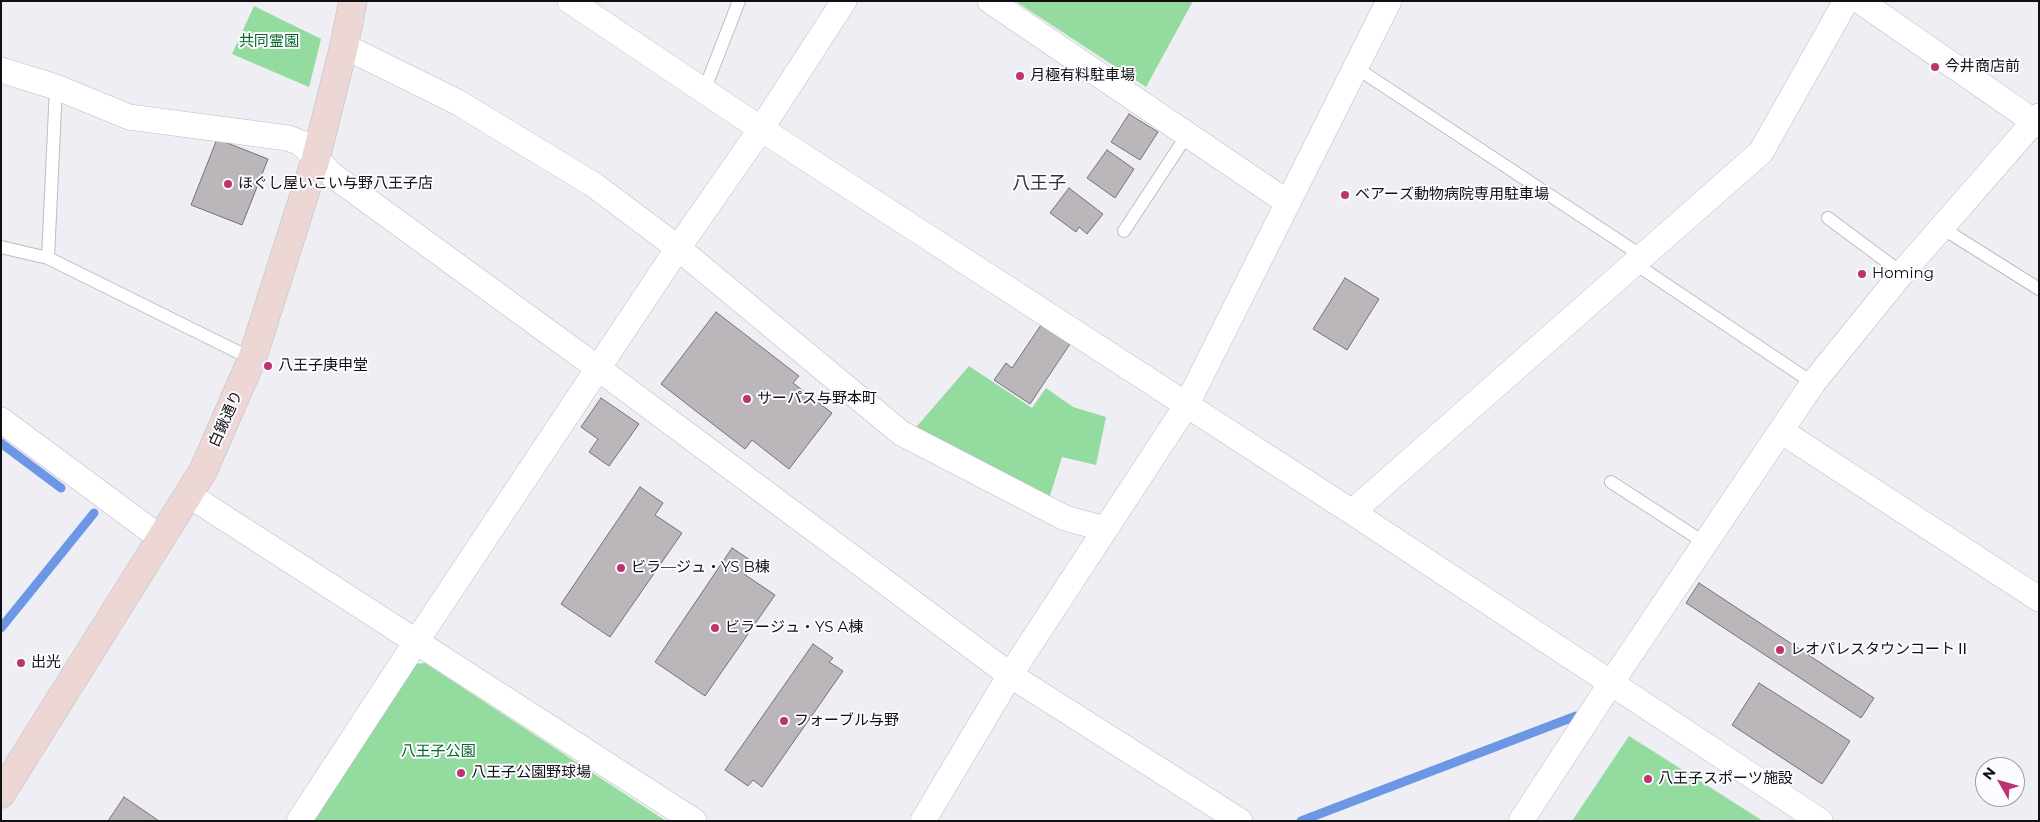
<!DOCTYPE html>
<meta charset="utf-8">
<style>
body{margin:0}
#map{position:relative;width:2040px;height:822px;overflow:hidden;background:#eeeef4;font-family:Montserrat,sans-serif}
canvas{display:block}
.frame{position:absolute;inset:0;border:2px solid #101012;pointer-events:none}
.north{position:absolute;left:1975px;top:757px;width:50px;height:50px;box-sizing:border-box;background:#fcfbff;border:1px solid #9e9da0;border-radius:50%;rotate:308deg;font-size:14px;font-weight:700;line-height:20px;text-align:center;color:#101012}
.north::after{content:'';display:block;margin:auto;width:18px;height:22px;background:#bc3370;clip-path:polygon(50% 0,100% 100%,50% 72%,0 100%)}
</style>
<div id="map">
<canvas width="2040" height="822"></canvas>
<div class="frame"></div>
<div class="north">N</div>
</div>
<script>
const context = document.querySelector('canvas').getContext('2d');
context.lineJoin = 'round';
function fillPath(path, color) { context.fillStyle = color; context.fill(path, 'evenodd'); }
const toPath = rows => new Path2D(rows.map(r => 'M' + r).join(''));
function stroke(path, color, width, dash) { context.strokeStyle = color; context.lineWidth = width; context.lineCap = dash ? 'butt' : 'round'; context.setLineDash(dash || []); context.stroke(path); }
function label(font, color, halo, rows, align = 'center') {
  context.font = font + ' Montserrat,"Noto Sans JP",sans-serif'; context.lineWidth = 4; context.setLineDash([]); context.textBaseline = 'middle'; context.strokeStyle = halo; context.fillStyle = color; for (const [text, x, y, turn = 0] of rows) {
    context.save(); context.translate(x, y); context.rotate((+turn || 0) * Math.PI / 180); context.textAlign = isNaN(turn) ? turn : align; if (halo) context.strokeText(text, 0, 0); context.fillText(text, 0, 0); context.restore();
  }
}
fillPath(toPath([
 [1015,1,1193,1,1146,87],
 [254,6,321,39,309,87,232,54],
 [969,366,1032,408,1046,388,1073,407,1106,417,1096,465,1062,457,1048,502,912,432],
 [425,663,666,821,311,821,415,664],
 [1629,736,1763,821,1572,821]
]), '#93db9e');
stroke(toPath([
 [1,443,61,488],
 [1,628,94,513],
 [1301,821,1576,716]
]), '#6b97e4', 9);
const building = toPath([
 [1129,114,1158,132,1140,160,1111,142,1129,114],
 [217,139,268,159,242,225,191,205,217,139],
 [1107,150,1134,169,1115,198,1087,178,1107,150],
 [1069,188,1103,214,1087,234,1079,227,1076,232,1050,213,1069,188],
 [1345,278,1379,299,1347,350,1313,329,1345,278],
 [716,312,799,376,793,383,832,413,789,469,752,440,745,449,661,384,716,312],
 [1041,325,1070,344,1030,404,994,380,1006,363,1012,368,1041,325],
 [601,398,639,424,609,466,589,452,598,439,581,427,601,398],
 [640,487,663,503,655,515,682,533,610,637,561,604,640,487],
 [732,548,753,562,744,574,775,595,705,696,655,662,732,548],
 [1699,583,1874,698,1861,718,1686,603,1699,583],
 [813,644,833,658,829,662,843,671,762,787,753,780,748,786,725,770,813,644],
 [1759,683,1850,741,1822,784,1732,725,1759,683],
 [124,797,159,821,108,821,124,797]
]);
fillPath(building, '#bab6ba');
stroke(building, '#757176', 1);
const lane = toPath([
 [1355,67,1642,256],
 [56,87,48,258,252,359],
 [704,91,739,1],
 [1828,218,1902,273],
 [1942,228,2039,289],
 [1124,231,1187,135],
 [1,247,48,258],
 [1634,263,1813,383],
 [1611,482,1705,543]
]);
const street = toPath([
 [570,1,761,129,1352,512,1820,821],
 [990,1,1287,202],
 [1860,1,2039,125],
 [344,46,459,103,594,185,678,248,901,433,1065,518,1105,529],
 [1,70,56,87,129,117,288,138,301,143,331,174,599,369,1010,675,1240,821],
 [1,420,162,539],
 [1781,431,2039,599],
 [189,495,694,821],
 [1352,512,1761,152,1846,1],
 [299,821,416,642,678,248,761,129,844,1],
 [923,821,1010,675,1186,406,1389,1],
 [1521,821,1611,683,1813,383,1902,273,2039,116]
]);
const secondary = toPath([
 [1,794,203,471,252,359,316,158,344,46,353,1]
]);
stroke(lane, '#bcbcc2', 14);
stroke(street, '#bcbcc2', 26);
stroke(secondary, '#bcbcc2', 29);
stroke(lane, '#fff', 12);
stroke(street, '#fff', 25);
stroke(secondary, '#edd7d5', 28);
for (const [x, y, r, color] of [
 [1935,67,5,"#bc3370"],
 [1020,76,5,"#bc3370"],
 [228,184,5,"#bc3370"],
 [1345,195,5,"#bc3370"],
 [1862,274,5,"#bc3370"],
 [268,366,5,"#bc3370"],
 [747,399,5,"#bc3370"],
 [621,568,5,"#bc3370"],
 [715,628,5,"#bc3370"],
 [1780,650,5,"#bc3370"],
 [21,663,5,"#bc3370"],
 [784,721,5,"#bc3370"],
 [461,773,5,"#bc3370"],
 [1648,779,5,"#bc3370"]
]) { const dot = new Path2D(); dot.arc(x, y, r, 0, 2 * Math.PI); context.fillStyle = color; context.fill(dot); stroke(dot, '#fcfbff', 2); }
label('15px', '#076629', '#fcfbff', [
 ["共同霊園",269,42],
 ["八王子公園",438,752]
]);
label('15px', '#101012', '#fcfbff', [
 ["今井商店前",1945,67],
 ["月極有料駐車場",1030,76],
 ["ほぐし屋いこい与野八王子店",238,184],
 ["ベアーズ動物病院専用駐車場",1355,195],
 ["Homing",1872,274],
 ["八王子庚申堂",278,366],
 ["サーパス与野本町",757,399],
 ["ビラ―ジュ・YS B棟",631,568],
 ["ビラージュ・YS A棟",725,628],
 ["レオパレスタウンコートⅡ",1790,650],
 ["出光",31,663],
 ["フォーブル与野",794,721],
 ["八王子公園野球場",471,773],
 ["八王子スポーツ施設",1658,779]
], 'left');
label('15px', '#101012', '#fcfbff', [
 ["白鍬通り",226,419,-66]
]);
label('18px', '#303034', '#fcfbff', [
 ["八王子",1039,184]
]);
</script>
